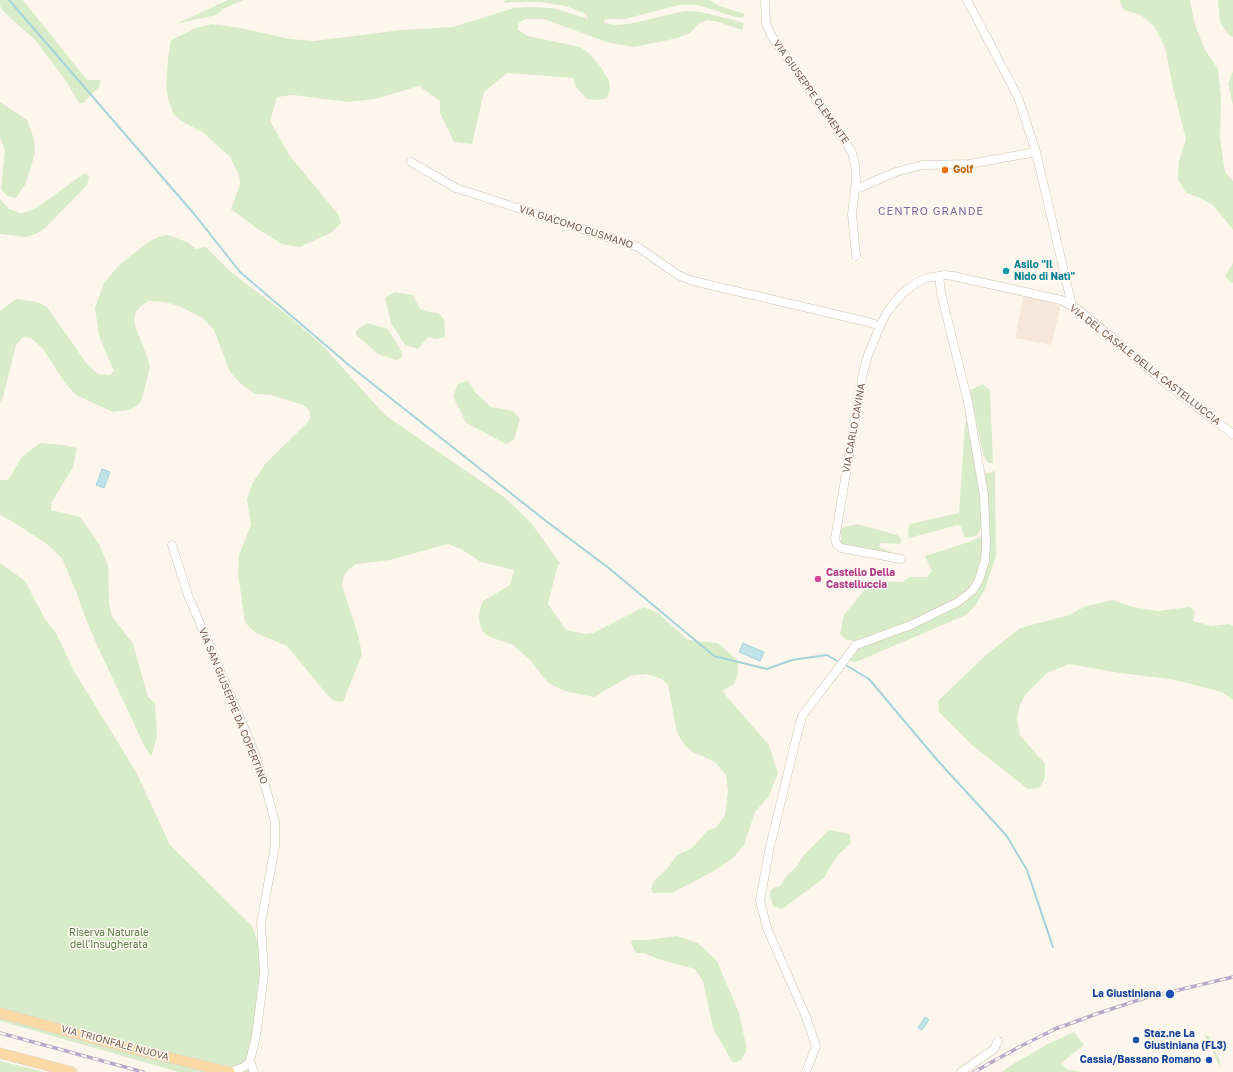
<!DOCTYPE html>
<meta charset="utf-8">
<style>
body{margin:0}
canvas{display:block;background:#fdf6ec}
</style>
<canvas width="1233" height="1072"></canvas>
<script>
const context = document.querySelector('canvas').getContext('2d');
context.lineJoin = 'round';
function fillPath(path, color) { context.fillStyle = color; context.fill(path, 'evenodd'); }
const toPath = rows => new Path2D(rows.map(r => 'M' + r).join(''));
function stroke(path, color, width, dash) { context.strokeStyle = color; context.lineWidth = width; context.lineCap = dash ? 'butt' : 'round'; context.setLineDash(dash || []); context.stroke(path); }
function label(font, color, halo, rows, align = 'center') {
  context.font = font + ' "Golos Text",sans-serif'; context.lineWidth = 3; context.setLineDash([]); context.textBaseline = 'middle'; context.strokeStyle = halo; context.fillStyle = color; for (const [text, x, y, turn = 0] of rows) {
    context.save(); context.translate(x, y); context.rotate((+turn || 0) * Math.PI / 180); context.textAlign = isNaN(turn) ? turn : align; if (halo) context.strokeText(text, 0, 0); context.fillText(text, 0, 0); context.restore();
  }
}
fillPath(toPath([
 [1024,294,1053,301,1057,306,1061,305,1051,345,1015,338]
]), '#f5e8da');
fillPath(toPath([
 [0,0,23,0,87,80,100,80,100,86,83,103,79,103,66,81,36,41,4,12,0,6],
 [228,0,244,0,223,9,216,15,176,24],
 [505,0,709,0,717,5,745,14,743,18,735,17,698,5,679,5,625,19,605,19,604,23,615,25,629,24,680,12,691,11,702,12,744,23,742,30,719,22,708,20,699,23,690,33,678,38,634,47,606,42,544,19,525,19,518,24,518,30,528,36,580,47,590,54,600,66,609,81,610,90,607,98,599,100,587,99,576,87,573,78,507,73,484,92,472,144,454,142,440,113,440,101,419,86,375,99,348,102,293,95,277,97,270,121,290,156,338,214,341,223,332,232,300,247,282,244,259,230,231,209,240,184,239,175,230,157,204,133,183,122,174,115,169,102,166,87,168,59,171,40,196,28,212,24,241,28,290,39,314,41,402,30,453,27,514,8,528,7,553,8,588,19,586,14,566,6,540,2,511,2,504,3],
 [1119,0,1190,0,1195,25,1205,50,1218,69,1221,97,1220,139,1225,172,1233,181,1233,230,1213,205,1198,197,1186,193,1178,179,1179,161,1186,139,1173,88,1165,47,1154,26,1141,15,1124,10],
 [1218,0,1233,0,1233,37,1229,35,1220,22],
 [1233,71,1233,105,1228,84],
 [0,102,27,120,34,139,35,154,25,185,16,198,7,196,1,189,5,150,0,137],
 [85,173,89,177,87,185,45,228,36,234,26,237,0,234,0,199,9,209,20,213,27,212,36,208],
 [168,235,187,242,196,249,206,247,232,273,285,313,323,346,385,415,504,497,518,510,532,524,561,565,558,564,548,604,566,630,586,634,593,633,644,607,658,613,688,640,718,643,738,661,738,673,734,684,722,691,769,745,778,773,769,796,755,812,744,845,734,857,716,870,672,893,653,893,651,889,654,881,666,870,677,855,692,848,708,830,716,828,725,815,728,792,726,775,715,762,693,752,686,747,677,733,668,685,662,679,647,674,630,676,594,697,565,691,550,684,544,678,531,661,513,645,490,637,483,632,480,625,479,617,480,609,483,601,510,585,514,570,481,562,461,549,448,544,390,560,356,564,349,569,344,576,342,585,358,635,362,654,343,702,334,701,328,696,287,646,256,633,250,628,245,622,238,574,239,555,251,525,247,500,249,493,252,484,265,464,306,424,310,418,309,410,303,405,271,395,255,394,241,384,230,372,214,330,203,318,181,307,165,302,149,301,141,306,136,312,134,320,136,328,148,359,150,367,142,399,137,406,129,410,113,412,76,395,65,383,43,349,31,338,23,337,16,345,3,397,0,403,0,311,16,299,37,302,47,307,87,364,98,374,110,375,114,371,99,336,95,308,104,283,120,264,147,243,158,237],
 [1233,263,1233,283,1230,282,1225,276],
 [394,292,413,295,420,309,429,312,438,313,444,319,445,337,437,339,428,337,418,349,405,345,391,323,385,298],
 [367,323,388,329,402,352,402,358,396,360,378,354,356,335,356,330],
 [468,380,476,393,491,407,513,411,520,419,514,440,506,444,466,423,453,396,458,384],
 [983,384,990,390,993,463,988,463,983,454,970,390],
 [967,420,981,485,982,528,976,536,965,538,961,527,958,525,909,538,908,531,910,524,959,513,965,424],
 [40,443,63,445,77,448,73,467,52,502,51,510,80,517,99,544,108,565,109,604,112,616,133,644,148,697,155,703,157,737,151,757,143,743,97,645,85,617,77,594,62,558,47,544,10,520,0,515,0,480,8,480,22,457],
 [995,471,996,556,985,589,975,606,966,615,856,662,849,661,856,641,846,640,840,634,844,615,866,588,877,581,902,582,910,577,927,577,932,571,925,556,969,542,984,535,987,525,985,474],
 [857,524,897,535,902,539,900,544,880,543,879,547,893,553,888,554,844,546,841,543,841,528],
 [0,563,25,581,45,619,56,633,74,671,136,772,170,845,252,926,261,952,262,963,249,1072,179,1072,0,1021],
 [1113,600,1133,607,1158,611,1189,607,1195,611,1193,621,1211,626,1229,624,1233,626,1233,700,1222,692,1170,679,1120,673,1069,664,1047,673,1026,694,1020,705,1017,718,1020,735,1045,764,1045,778,1039,788,1028,789,973,746,939,712,938,701,986,655,1020,628,1069,615,1086,606],
 [829,830,850,834,851,843,836,857,824,878,782,909,773,906,770,896,771,890,775,887,780,886,786,877,796,867,804,855],
 [677,936,698,943,717,961,739,1013,747,1050,741,1060,733,1063,713,1028,703,981,695,969,658,959,644,953,636,953,631,944,632,940,647,940],
 [1074,1032,1084,1045,1061,1063,1067,1069,1081,1072,1002,1072,1010,1066,1046,1045],
 [1204,1034,1209,1036,1220,1061,1220,1067],
 [0,1061,45,1072,0,1072]
]), '#d8ecc9');
const water = toPath([
 [102,469,110,472,104,488,96,485,102,469],
 [743,643,764,652,760,661,739,652,743,643],
 [925,1017,929,1020,922,1030,918,1028,925,1017]
]);
fillPath(water, '#bfe3e8');
stroke(water, '#a5d3da', 1);
stroke(toPath([
 [9,0,195,215,240,272,350,366,546,521,610,569,714,656,767,669,792,660,827,655,839,662],
 [844,664,869,679,938,761,1006,835,1027,870,1053,947]
]), '#a5d3da', 2);
const minor = toPath([
 [765,0,766,23,771,35,846,142,852,153,855,164,856,181,852,214,856,256],
 [967,0,1018,97,1036,152,1072,306],
 [411,162,456,188,638,247,678,275,693,281,868,322,880,326],
 [856,189,896,172,922,165,969,164,1036,152],
 [172,545,188,595,253,749,267,792,275,822,275,846,261,923,264,974,256,1036,250,1061,254,1072],
 [901,559,841,548,837,545,835,539,859,396,863,373,868,355,880,326,886,314,895,302,904,292,916,283,927,278,945,275,953,276,1061,300,1079,310,1169,386,1233,434],
 [231,1072,244,1067,250,1061],
 [806,1072,816,1046,806,1017,767,928,760,901,769,851,795,743,802,716,856,645,911,625,958,602,973,590,979,580,985,560,986,544,984,495,968,402,941,293,939,276],
 [961,1072,994,1049,998,1041]
]);
const major = toPath([
 [0,1013,133,1049,230,1072],
 [0,1053,72,1072]
]);
stroke(minor, '#d1beb0', 9);
stroke(major, '#dad1cd', 11);
stroke(minor, '#fff', 8);
stroke(major, '#fbd9a5', 10);
const rail = toPath([
 [0,1033,143,1072],
 [974,1072,1019,1047,1055,1029,1099,1013,1145,998,1233,977]
]);
stroke(rail, '#b9a8c9', 3.5);
stroke(rail, '#fffaf3', 2, [6]);
for (const [x, y, r, color] of [
 [945,170,4,"#e8710a"],
 [1006,271,4,"#0f9aa8"],
 [818,579,4,"#d1479c"],
 [1170,994,5,"#1a4fb4"],
 [1136,1040,4,"#1a4fb4"],
 [1209,1060,4,"#1a4fb4"]
]) { const dot = new Path2D(); dot.arc(x, y, r, 0, 2 * Math.PI); context.fillStyle = color; context.fill(dot); stroke(dot, '#fffaf3', 1.5); }
label('10px', '#7a5c4d', '#fffaf3', [
 ["VIA GIUSEPPE CLEMENTE",811,92,55],
 ["VIA GIACOMO CUSMANO",576,227,18],
 ["VIA DEL CASALE DELLA CASTELLUCCIA",1145,365,38],
 ["VIA CARLO CAVINA",854,428,-80],
 ["VIA SAN GIUSEPPE DA COPERTINO",233,706,68],
 ["VIA TRIONFALE NUOVA",115,1043,15]
]);
label('bold 10px', '#c56008', '#fffaf3', [
 ["Golf",953,170]
], 'left');
label('bold 10px', '#0d838f', '#fffaf3', [
 ["Asilo \"Il",1014,265],
 ["Nido di Natì\"",1014,277]
], 'left');
label('bold 10px', '#b23c85', '#fffaf3', [
 ["Castello Della",826,573],
 ["Castelluccia",826,585]
], 'left');
label('10px', '#537a41', '#fffaf3', [
 ["Riserva Naturale",109,933],
 ["dell'Insugherata",109,945]
]);
label('bold 10px', '#164399', '#fffaf3', [
 ["La Giustiniana",1161,994],
 ["Staz.ne La",1144,1034,"left"],
 ["Giustiniana (FL3)",1144,1046,"left"],
 ["Cassia/Bassano Romano",1201,1060]
], 'right');
context.letterSpacing = '1px';
label('11px', '#846695', '#fffaf3', [
 ["CENTRO GRANDE",931,212]
]);
context.letterSpacing = '0px';
</script>
